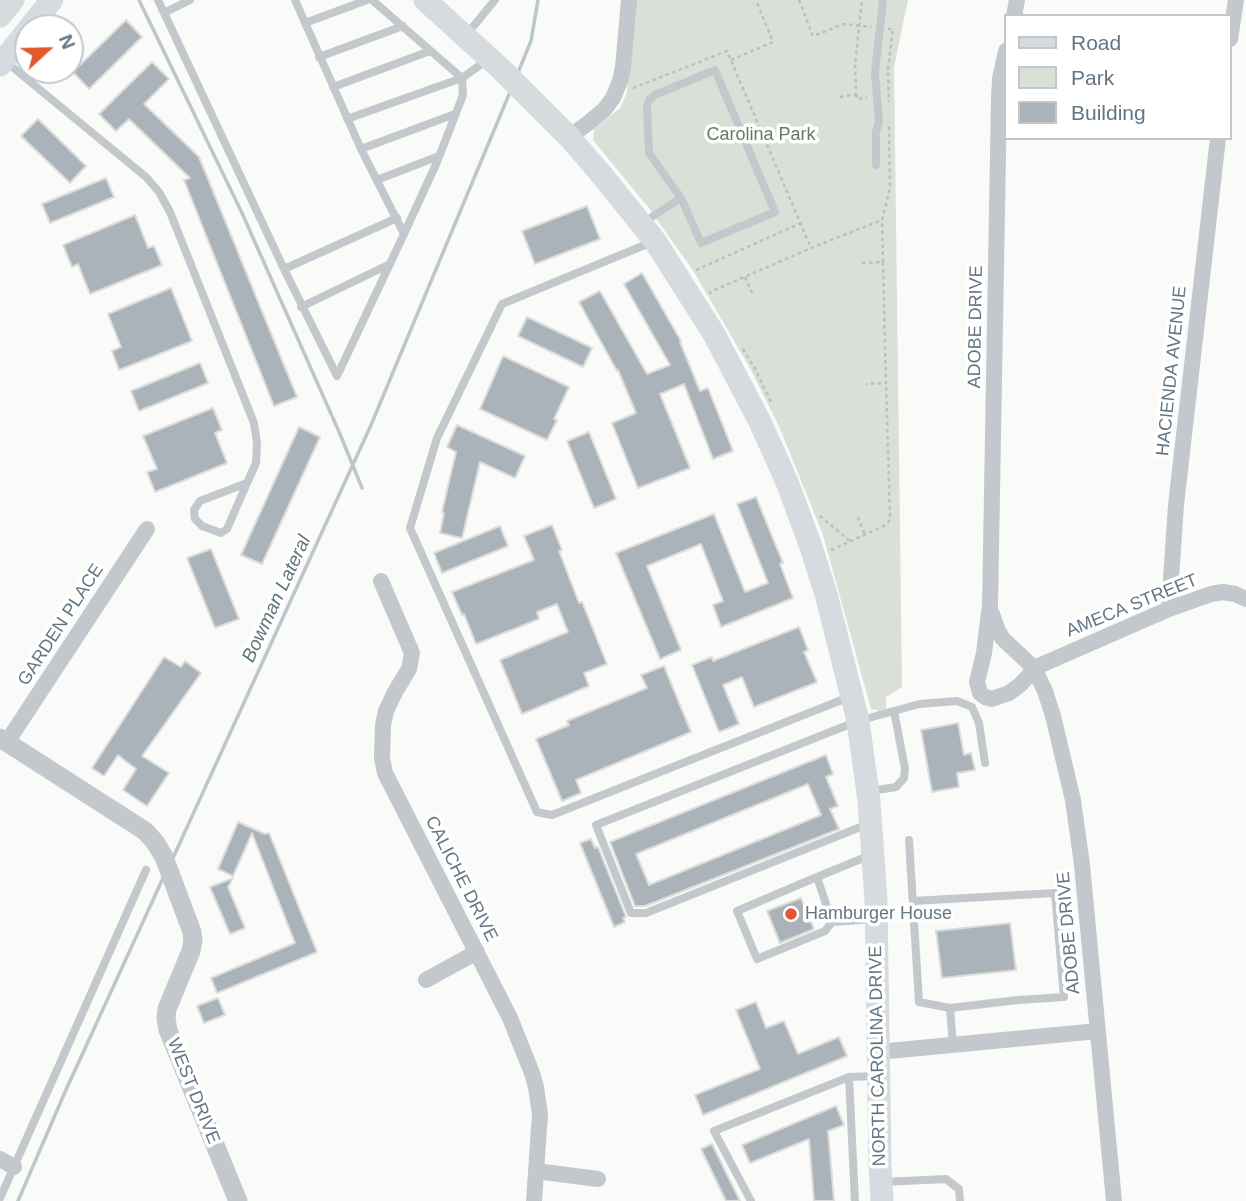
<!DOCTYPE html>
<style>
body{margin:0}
#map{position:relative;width:1246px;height:1201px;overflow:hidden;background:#fafaf8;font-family:Arial,sans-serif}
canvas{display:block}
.legend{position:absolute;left:1004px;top:14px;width:228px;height:126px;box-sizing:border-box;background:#fff;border:2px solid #c1c8cd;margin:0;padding:9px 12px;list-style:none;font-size:21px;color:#657683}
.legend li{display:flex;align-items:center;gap:14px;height:35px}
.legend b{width:35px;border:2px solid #c1c8cd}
.north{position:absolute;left:14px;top:14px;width:70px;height:70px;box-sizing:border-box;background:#fff;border:2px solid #c1c8cd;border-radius:50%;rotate:68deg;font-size:19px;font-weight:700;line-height:28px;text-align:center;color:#657683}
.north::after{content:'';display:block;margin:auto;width:24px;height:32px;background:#e4572e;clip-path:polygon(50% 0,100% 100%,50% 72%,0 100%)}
</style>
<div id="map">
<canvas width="1246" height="1201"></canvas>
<ul class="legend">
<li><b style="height:9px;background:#d6dbdf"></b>Road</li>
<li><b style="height:19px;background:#dadfd7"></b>Park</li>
<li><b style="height:19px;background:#aab3b9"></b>Building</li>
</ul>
<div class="north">N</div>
</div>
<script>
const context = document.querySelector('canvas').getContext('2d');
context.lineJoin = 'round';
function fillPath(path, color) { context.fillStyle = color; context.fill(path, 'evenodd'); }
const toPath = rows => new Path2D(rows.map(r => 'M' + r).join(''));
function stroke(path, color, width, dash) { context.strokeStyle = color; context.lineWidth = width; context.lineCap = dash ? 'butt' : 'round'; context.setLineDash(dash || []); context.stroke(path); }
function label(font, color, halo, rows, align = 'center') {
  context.font = font + ' Arial,sans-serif'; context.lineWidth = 7; context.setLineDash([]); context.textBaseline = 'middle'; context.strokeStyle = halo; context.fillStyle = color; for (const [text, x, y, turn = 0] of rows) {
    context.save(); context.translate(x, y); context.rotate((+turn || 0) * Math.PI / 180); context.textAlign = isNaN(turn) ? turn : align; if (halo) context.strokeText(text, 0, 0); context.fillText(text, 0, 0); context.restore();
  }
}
fillPath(toPath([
 [634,0,908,0,894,67,902,687,886,697,886,709,880,711,871,709,823,535,779,426,751,370,694,272,648,207,593,140,594,129,620,108,627,93]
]), '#dadfd7');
stroke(toPath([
 [139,0,242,213,340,434,362,488],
 [517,75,531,41,538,0],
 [172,860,371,425,510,92],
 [18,1201,65,1092,164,876]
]), '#bbc7cb', 3.5);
const building = toPath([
 [126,20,142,37,89,89,73,72,126,20],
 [152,62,169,79,144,104,199,157,297,397,274,406,184,180,190,178,129,119,116,131,99,114,152,62],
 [38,119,86,166,70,183,21,136,38,119],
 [106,178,114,197,50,223,42,204,106,178],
 [587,206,600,239,535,264,522,231,587,206],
 [135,215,148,248,154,246,162,265,90,294,78,264,72,267,63,245,135,215],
 [642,273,681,341,680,342,700,391,708,388,733,451,713,459,684,384,660,394,690,468,638,488,612,423,636,413,618,370,617,371,579,302,600,291,647,374,670,365,624,284,642,273],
 [171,288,192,341,119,370,112,351,121,347,108,314,171,288],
 [527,317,592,348,583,367,518,336,527,317],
 [503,356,569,387,554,419,557,420,547,440,480,409,503,356],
 [200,363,208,383,139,411,131,391,200,363],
 [213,408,222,430,215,433,227,463,155,492,147,472,157,469,143,436,213,408],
 [457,425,525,456,515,478,480,462,462,538,440,533,444,513,442,512,456,452,447,447,457,425],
 [299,427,320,437,262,564,241,555,299,427],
 [589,432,616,499,594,508,567,441,589,432],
 [756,497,783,563,780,564,793,598,721,627,713,605,723,601,701,544,647,566,681,650,660,659,616,553,714,514,745,592,768,583,737,504,756,497],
 [552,525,562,550,559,551,579,603,582,602,607,664,584,673,589,686,522,714,500,660,568,632,557,604,537,612,539,619,476,644,464,614,462,615,452,592,534,560,524,536,552,525],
 [500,526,508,546,442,573,434,553,500,526],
 [211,549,239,619,215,628,187,558,211,549],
 [799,627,808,650,804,652,817,682,754,707,742,677,723,685,739,724,719,732,692,665,712,657,713,661,799,627],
 [164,657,181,667,185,661,201,673,142,756,169,773,147,806,123,790,136,769,118,755,104,776,92,768,164,657],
 [664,666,691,732,576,780,581,793,562,801,536,739,569,725,567,721,647,688,641,675,664,666],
 [958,723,964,755,971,753,975,770,957,773,959,787,932,792,921,730,958,723],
 [826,755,833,774,826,777,838,806,830,809,839,829,645,906,635,906,610,842,826,755],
 [808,784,821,815,649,885,636,854,808,784],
 [238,822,265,834,269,833,317,952,217,993,211,978,295,943,252,833,233,876,218,869,238,822],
 [591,839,595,848,598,847,626,917,623,918,625,922,614,927,580,843,591,839],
 [233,878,228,887,245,928,230,934,210,887,233,878],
 [801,898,814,929,780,943,767,911,801,898],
 [1010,923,1016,970,942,978,936,931,1010,923],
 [218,998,225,1015,204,1023,197,1006,218,998],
 [756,1002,766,1028,784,1021,798,1054,839,1037,847,1056,703,1115,695,1095,760,1069,736,1010,756,1002],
 [836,1106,844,1125,828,1131,834,1201,814,1201,809,1139,750,1163,742,1145,836,1106],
 [712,1144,740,1201,726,1201,701,1149,712,1144]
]);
fillPath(building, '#aab3b9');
stroke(building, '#dcdcda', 2);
stroke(toPath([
 [799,0,813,36,844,24,871,27],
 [888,29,893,29,888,68,889,102],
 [731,60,773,42,756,0],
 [633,88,727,51,811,248],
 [856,94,857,99,867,98],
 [840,97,856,94,855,64,862,0],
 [883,262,882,220,890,188,889,126],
 [862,263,883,262,886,383,866,384],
 [696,270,801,223],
 [745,277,753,295],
 [711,294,710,292,811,248,882,220],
 [743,349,755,369,771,402],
 [820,516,851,542],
 [858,517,865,535],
 [831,550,886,525,889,521,890,517,886,383]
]), '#bbbfc2', 2.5, [3.5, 3.5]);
stroke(toPath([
 [158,0,284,269],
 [295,0,361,149,404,234,437,162,463,95,462,78,372,0],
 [164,13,190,0],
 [305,23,367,0],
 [467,34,495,0],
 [319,57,403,26],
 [5,61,146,177,159,192,170,212,254,423,257,443,256,463,247,483,200,501,194,510,195,519,202,526,221,533,227,529,247,483],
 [333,87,430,51],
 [347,119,462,78,487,60],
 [361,149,455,114],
 [876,165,876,132,879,122,875,73,883,0],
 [377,180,439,156],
 [397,218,284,269,337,376,404,234],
 [644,222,681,198,701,243,775,212,715,70,655,95,649,100,647,107,649,153,681,198],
 [652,242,502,304,437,438,410,528,537,812,552,815,849,697],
 [301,307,390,264],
 [871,791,896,787,904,778,905,769,894,711],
 [868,824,646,913,631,913,596,825,858,721,919,704,957,701,972,707,979,723,985,763],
 [909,840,919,1002,950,1008],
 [817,877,832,922,825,931,757,959,737,911,817,877,856,861,870,855],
 [913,901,1055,893,1064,997,1018,1000,950,1008,953,1045],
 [832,922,875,919],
 [849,1077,855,1201],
 [883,1182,946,1179,959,1189,960,1201],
 [0,1198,146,870],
 [751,1201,714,1131,849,1077,875,1076]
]), '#c3c8cc', 8);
stroke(toPath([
 [1014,16,1017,0],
 [1230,39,1236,0],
 [1006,51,1000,79,999,98,990,605,984,653,977,682,980,693,985,697,992,699,1009,693,1020,685,1029,675,1034,668],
 [569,137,587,124,604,110,613,98,620,81,623,67,629,0],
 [381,581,412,653,409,669,395,692,386,711,383,725,382,758,385,773,510,1018,532,1073,536,1087,540,1114,534,1201],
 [1169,609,1176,505,1218,138],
 [992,614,998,631,1003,639,1034,668,1045,691,1053,716,1073,800,1082,865,1114,1201],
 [1034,668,1169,609,1211,594,1223,592,1235,594,1246,599],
 [7,742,147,529],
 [426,980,477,952],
 [878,1052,1098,1031],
 [0,1159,14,1167],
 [536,1171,598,1179]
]), '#c3c8cc', 16);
stroke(toPath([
 [0,738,145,831,155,842,164,857,192,932,193,940,191,951,167,1009,166,1019,168,1030,238,1201]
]), '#c3c8cc', 19);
stroke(toPath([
 [425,0,501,69,569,137,601,174,655,241,714,334,760,422,787,482,810,544,826,594,858,721,869,801,876,901,880,1165,882,1201],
 [0,16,13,0],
 [29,28,52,0],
 [0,65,28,30]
]), '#d6dbdf', 23);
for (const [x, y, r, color] of [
 [791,914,7,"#e4572e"]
]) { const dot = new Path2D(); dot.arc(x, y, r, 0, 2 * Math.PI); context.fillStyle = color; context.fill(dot); stroke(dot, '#fff', 2.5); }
label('18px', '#687a64', '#fff', [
 ["Carolina Park",761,135]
]);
label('18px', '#657683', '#fff', [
 ["ADOBE DRIVE",976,327,-89],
 ["HACIENDA AVENUE",1172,371,-84],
 ["AMECA STREET",1132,606,-22],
 ["GARDEN PLACE",61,625,-57],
 ["CALICHE DRIVE",461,879,63],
 ["ADOBE DRIVE",1069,933,-95],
 ["NORTH CAROLINA DRIVE",878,1056,-91],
 ["WEST DRIVE",193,1091,68]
]);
label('18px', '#657683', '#fff', [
 ["Hamburger House",805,914]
], 'left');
label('italic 19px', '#60757c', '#fff', [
 ["Bowman Lateral",277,599,-65]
]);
</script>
